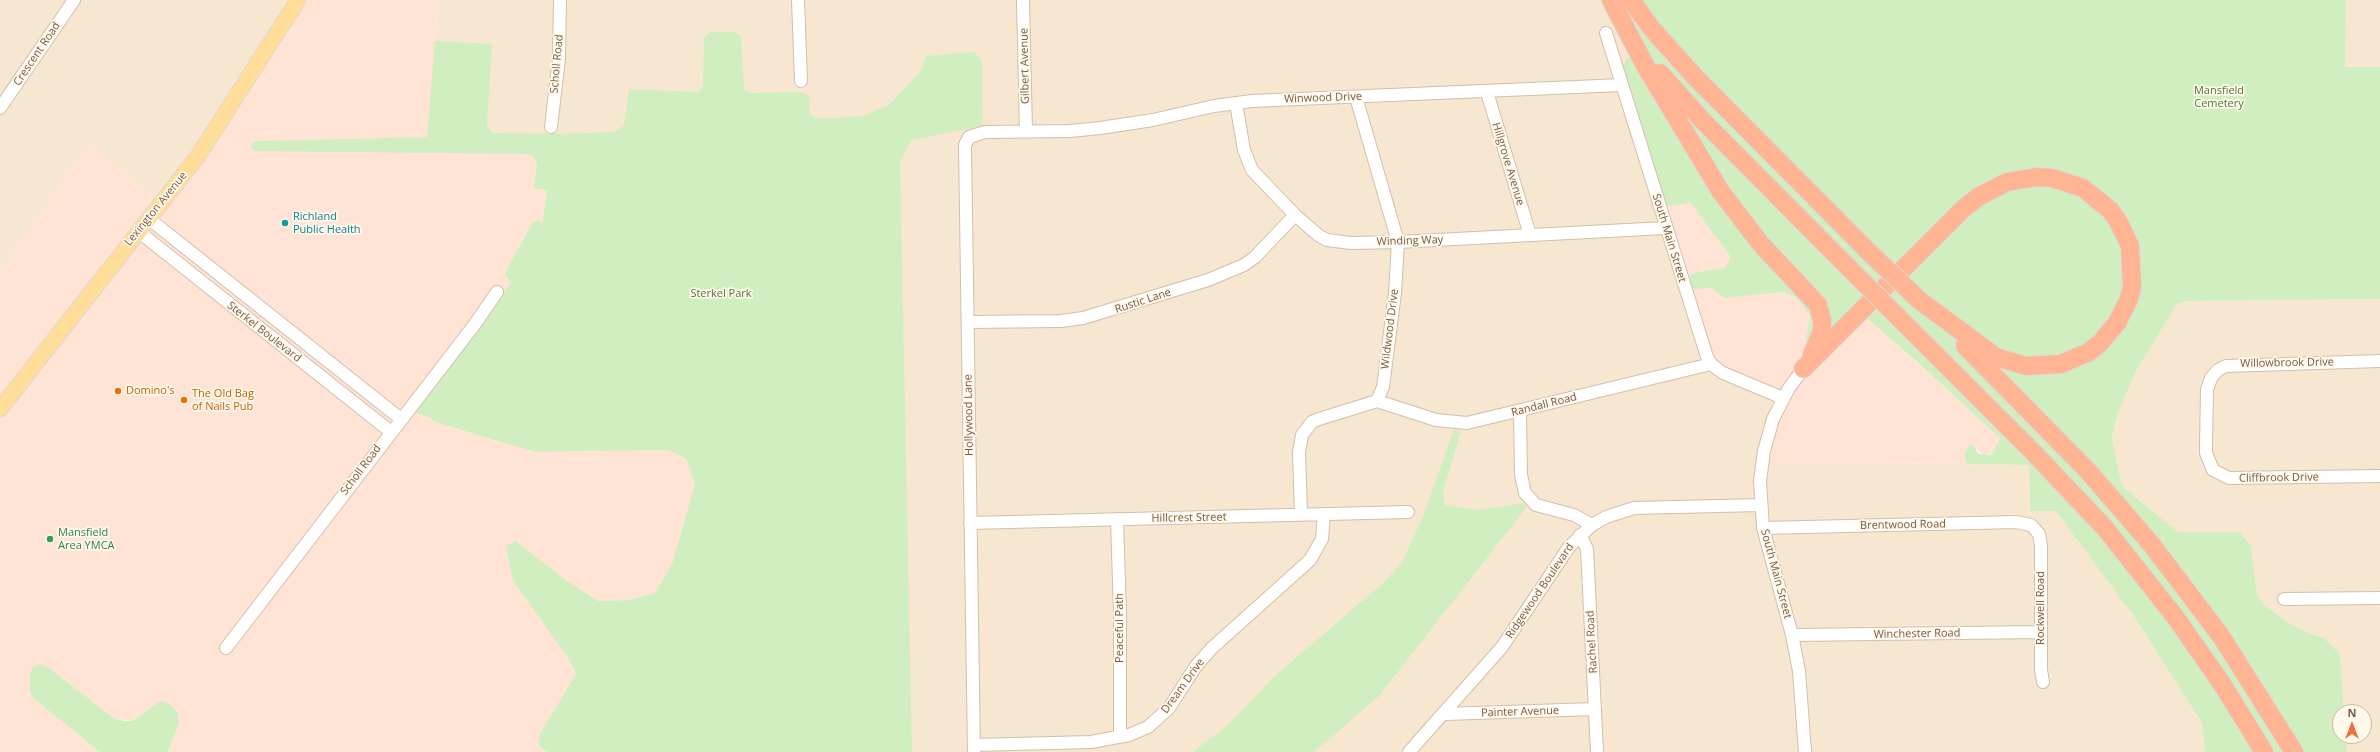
<!DOCTYPE html>
<style>
body{margin:0}
#map{position:relative;width:2380px;height:752px;overflow:hidden;background:#fef5e3;font-family:"Open Sans",sans-serif}
canvas{display:block}
.north{position:absolute;left:2332px;top:704px;width:40px;height:40px;box-sizing:border-box;background:#fff8eb;border:1px solid #c9b9a9;border-radius:50%;rotate:0deg;font-size:11px;font-weight:700;line-height:16px;text-align:center;color:#795b46}
.north::after{content:'';display:block;margin:auto;width:14px;height:18px;background:#f56d3c;clip-path:polygon(50% 0,100% 100%,50% 72%,0 100%)}
</style>
<div id="map">
<canvas width="2380" height="752"></canvas>
<div class="north">N</div>
</div>
<script>
const context = document.querySelector('canvas').getContext('2d');
context.lineJoin = 'round';
function fillPath(path, color) { context.fillStyle = color; context.fill(path, 'evenodd'); }
const toPath = rows => new Path2D(rows.map(r => 'M' + r).join(''));
function stroke(path, color, width, dash) { context.strokeStyle = color; context.lineWidth = width; context.lineCap = dash ? 'butt' : 'round'; context.setLineDash(dash || []); context.stroke(path); }
function label(font, color, halo, rows, align = 'center') {
  context.font = font + ' "Open Sans",sans-serif'; context.lineWidth = 3.5; context.setLineDash([]); context.textBaseline = 'middle'; context.strokeStyle = halo; context.fillStyle = color; for (const [text, x, y, turn = 0] of rows) {
    context.save(); context.translate(x, y); context.rotate((+turn || 0) * Math.PI / 180); context.textAlign = isNaN(turn) ? turn : align; if (halo) context.strokeText(text, 0, 0); context.fillText(text, 0, 0); context.restore();
  }
}
fillPath(toPath([
 [0,0,296,0,162,201,89,143,0,271],
 [438,0,1605,0,1791,395,1773,436,1766,462,2029,465,2030,511,2056,510,2135,618,2202,723,2205,752,897,752,558,134,254,141,435,41],
 [2346,0,2380,0,2380,67,2345,67],
 [2380,299,2380,752,2347,752,2346,736,2364,736,2364,712,2344,712,2340,654,2324,638,2308,633,2291,624,2264,605,2257,595,2251,546,2240,532,2178,532,2122,486,2112,438,2117,415,2136,371,2177,304,2186,301]
]), '#f7e7d0');
fillPath(toPath([
 [296,0,438,0,427,137,254,141,526,154,533,156,537,164,534,186,541,190,547,189,542,225,533,222,519,249,507,279,511,283,486,317,431,418,435,422,535,452,668,450,686,459,695,484,672,564,655,593,628,600,598,601,563,578,567,656,576,674,539,735,539,746,548,752,168,752,179,722,160,701,132,721,114,718,49,668,40,664,33,698,100,752,0,752,0,271,89,143,162,200],
 [1690,203,1730,256,1729,261,1724,268,1687,278,1663,205,1674,206],
 [1695,287,1712,288,1725,298,1783,292,1796,297,1810,316,1806,339,1864,315,2001,438,2000,441,1994,451,1984,456,1973,445,1964,453,1967,464,1766,462,1773,436,1791,395,1725,367,1717,361,1711,354,1690,289]
]), '#ffe4d6');
fillPath(toPath([
 [1605,0,2346,0,2345,67,2380,67,2380,299,2186,301,2177,304,2136,371,2117,415,2112,438,2122,486,2178,532,2240,532,2251,546,2257,595,2264,605,2291,624,2308,633,2324,638,2340,654,2344,712,2340,712,2340,736,2346,736,2347,752,2205,752,2202,723,2135,618,2056,511,2030,511,2029,465,1967,464,1964,453,1969,445,1973,445,1979,454,1990,455,1994,451,2000,438,1914,359,1864,316,1810,345,1806,339,1810,316,1796,297,1783,292,1725,298,1712,288,1690,289,1687,278,1694,273,1724,268,1729,261,1730,256,1691,203,1674,206,1663,205,1622,66,1628,58,1634,55],
 [710,32,733,32,741,36,744,89,749,93,802,92,809,96,810,114,820,119,862,116,889,105,920,72,926,56,974,52,982,61,983,126,911,140,900,162,912,752,548,752,539,746,539,735,576,674,567,656,513,581,506,546,515,541,563,578,598,601,628,600,655,593,672,564,695,484,686,459,668,450,535,452,435,422,431,418,413,412,511,283,505,275,506,271,533,222,538,220,542,224,547,190,536,189,534,186,537,164,533,156,526,154,254,151,251,146,254,141,427,137,435,41,492,44,487,126,493,133,557,134,614,132,624,126,629,89,698,92,703,87,704,38],
 [1454,429,1461,431,1443,492,1445,505,1477,510,1525,503,1526,508,1378,697,1314,752,1193,752,1229,724,1274,677,1383,583,1403,561,1424,514],
 [40,664,49,668,114,718,124,721,132,721,160,701,165,701,177,711,179,722,168,752,100,752,33,698,30,691,30,675,32,668]
]), '#d0eec0');
const minor = toPath([
 [798,0,801,81],
 [1023,0,1026,131],
 [1606,33,1707,357,1711,364,1723,373,1783,398],
 [1487,92,1530,235],
 [1236,103,1244,150,1252,170,1295,215,1318,235,1327,240,1351,243,1398,242,1665,228],
 [0,108,74,0],
 [551,127,559,58,560,0],
 [148,218,401,419],
 [138,231,391,432],
 [968,322,1061,321,1083,318,1208,280,1244,265,1255,257,1295,215],
 [2380,361,2226,366,2218,370,2211,378,2207,390,2206,444,2206,453,2213,470,2229,478,2380,476],
 [1803,369,1789,388,1773,419,1764,451,1760,481,1763,528,1792,635,1799,671,1805,752],
 [1377,401,1436,420,1467,423,1711,364],
 [1520,411,1521,475,1525,493,1536,505,1574,515,1592,525],
 [1301,514,1299,452,1302,435,1312,422,1319,419,1377,401,1383,387,1395,293,1398,242,1356,97],
 [1117,519,1120,613,1120,737],
 [970,523,1408,512],
 [1763,528,2016,522,2031,525,2039,534,2041,545,2041,670,2043,682],
 [1580,535,1587,549,1597,752],
 [2284,599,2380,598],
 [1792,635,2041,632],
 [226,648,475,324,497,292],
 [1445,714,1595,709],
 [974,745,1091,742,1129,735,1148,727,1169,708,1196,666,1212,648,1310,560,1322,539,1324,514],
 [974,752,965,145,969,137,985,132,1070,131,1100,128,1153,120,1214,106,1252,101,1622,85],
 [1409,752,1502,647,1569,547,1592,525,1606,517,1634,508,1760,505]
]);
const major = toPath([
 [0,409,198,156,298,0]
]);
const highway = toPath([
 [1611,0,1646,67,1721,192,1760,243,1818,305,1822,320,1822,331,1812,355],
 [1631,0,1652,29,1696,78,1869,252],
 [1660,73,1703,121,1852,271],
 [1900,319,2033,452,2105,528,2176,618,2222,684,2264,752],
 [1965,346,2088,471,2151,544,2221,636,2294,752],
 [1803,369,1963,209,1978,197,2007,182,2036,177,2052,178,2083,188,2110,210,2118,221,2130,246,2132,287,2129,299,2117,323,2100,343,2089,352,2061,364,2026,366,1996,357,1919,300]
]);
stroke(minor, '#d3bfaa', 14);
stroke(major, '#dfd8d3', 17);
stroke(highway, '#dfd8d3', 20);
stroke(minor, '#fff', 12);
stroke(major, '#ffde99', 15);
stroke(highway, '#ffb493', 18);
const highwayBridge = toPath([
 [1869,252,1919,300],
 [1852,271,1900,319]
]);
stroke(highwayBridge, '#dfd8d3', 20, []);
stroke(highwayBridge, '#ffb493', 18);
for (const [x, y, r, color] of [
 [285,223,4,"#0f9aa8"],
 [118,391,4,"#e8710a"],
 [184,400,4,"#e8710a"],
 [50,539,4,"#2e9e5b"]
]) { const dot = new Path2D(); dot.arc(x, y, r, 0, 2 * Math.PI); context.fillStyle = color; context.fill(dot); stroke(dot, '#fff8eb', 1.5); }
label('11px', '#795b46', '#fff8eb', [
 ["Crescent Road",37,54,-56],
 ["Scholl Road",557,64,-85],
 ["Gilbert Avenue",1025,66,-91],
 ["Winwood Drive",1323,98,-2],
 ["Hillgrove Avenue",1508,164,73],
 ["Lexington Avenue",156,209,-51],
 ["South Main Street",1669,238,73],
 ["Winding Way",1410,241,-2],
 ["Rustic Lane",1143,301,-18],
 ["Wildwood Drive",1390,329,-83],
 ["Sterkel Boulevard",264,332,38],
 ["Willowbrook Drive",2287,363,-1],
 ["Randall Road",1544,405,-14],
 ["Hollywood Lane",969,415,-91],
 ["Scholl Road",361,470,-53],
 ["Cliffbrook Drive",2279,478,-1],
 ["Hillcrest Street",1189,518,-1],
 ["Brentwood Road",1903,525,-1],
 ["South Main Street",1776,574,75],
 ["Ridgewood Boulevard",1540,591,-56],
 ["Rockwell Road",2041,608,-90],
 ["Peaceful Path",1120,628,-90],
 ["Winchester Road",1917,634,-1],
 ["Rachel Road",1592,642,-93],
 ["Dream Drive",1183,686,-54],
 ["Painter Avenue",1520,712,-2]
]);
label('11px', '#4a7a3a', '#fff8eb', [
 ["Mansfield",2219,91],
 ["Cemetery",2219,104],
 ["Sterkel Park",721,294]
]);
label('11px', '#0d838f', '#fff8eb', [
 ["Richland",293,217],
 ["Public Health",293,230]
], 'left');
label('11px', '#c56008', '#fff8eb', [
 ["Domino's",126,391],
 ["The Old Bag",192,394],
 ["of Nails Pub",192,407]
], 'left');
label('11px', '#27864d', '#fff8eb', [
 ["Mansfield",58,533],
 ["Area YMCA",58,546]
], 'left');
</script>
